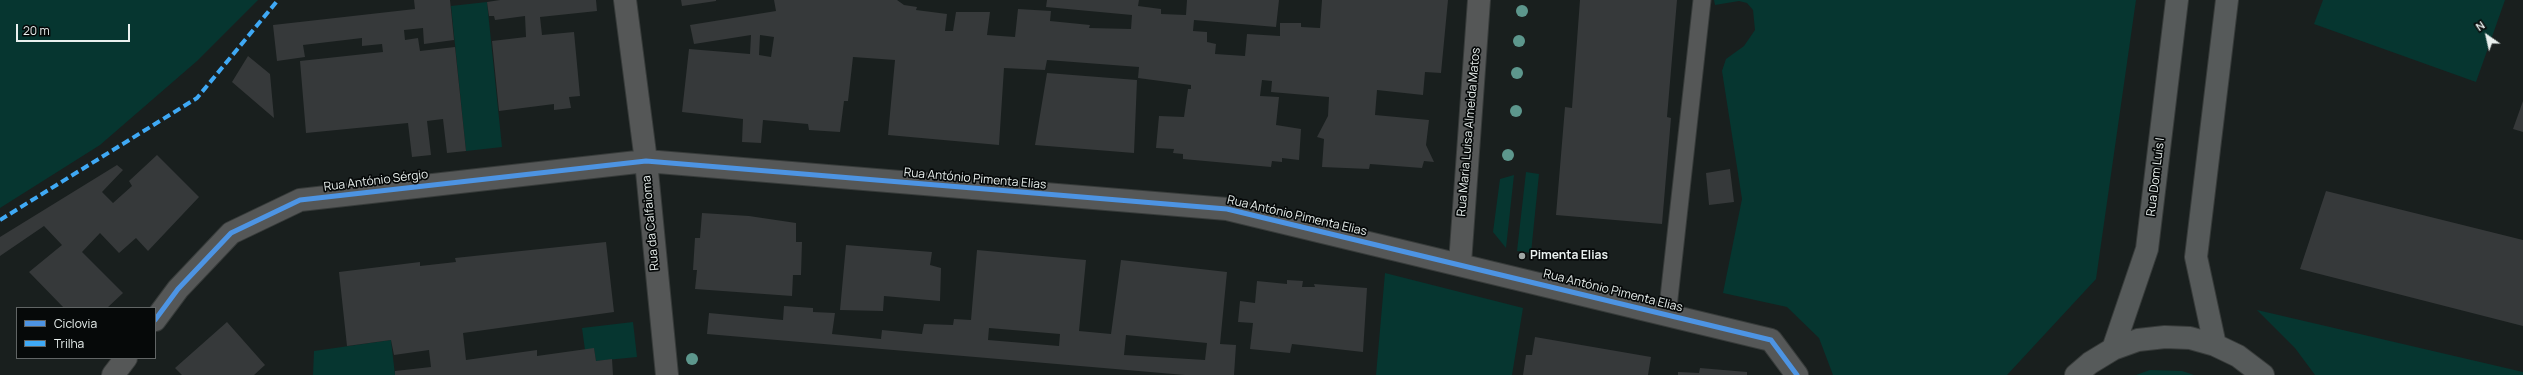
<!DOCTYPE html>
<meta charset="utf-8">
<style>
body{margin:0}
#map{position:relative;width:2523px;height:375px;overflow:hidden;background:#191f1e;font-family:Manrope,sans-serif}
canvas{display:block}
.legend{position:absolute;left:16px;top:307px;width:140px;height:52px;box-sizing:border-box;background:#060909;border:1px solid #616565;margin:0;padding:5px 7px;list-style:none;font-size:12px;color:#e9f0ee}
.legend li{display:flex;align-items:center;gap:8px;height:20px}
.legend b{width:20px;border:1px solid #616565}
.north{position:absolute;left:2467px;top:16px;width:40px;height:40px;-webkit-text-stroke:3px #060909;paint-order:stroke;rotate:326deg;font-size:11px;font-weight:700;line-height:16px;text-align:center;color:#e9f0ee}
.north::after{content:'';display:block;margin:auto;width:14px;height:18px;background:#e9f0ee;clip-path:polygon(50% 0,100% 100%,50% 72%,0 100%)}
.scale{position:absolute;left:16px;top:24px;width:114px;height:18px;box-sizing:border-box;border:2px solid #e9f0ee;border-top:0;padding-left:5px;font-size:12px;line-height:14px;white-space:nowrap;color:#e9f0ee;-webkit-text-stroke:3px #060909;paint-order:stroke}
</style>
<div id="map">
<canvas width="2523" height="375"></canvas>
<ul class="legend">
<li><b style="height:5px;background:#4d94e3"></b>Ciclovia</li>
<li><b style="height:5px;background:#3fa9f5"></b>Trilha</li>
</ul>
<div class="north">N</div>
<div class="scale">20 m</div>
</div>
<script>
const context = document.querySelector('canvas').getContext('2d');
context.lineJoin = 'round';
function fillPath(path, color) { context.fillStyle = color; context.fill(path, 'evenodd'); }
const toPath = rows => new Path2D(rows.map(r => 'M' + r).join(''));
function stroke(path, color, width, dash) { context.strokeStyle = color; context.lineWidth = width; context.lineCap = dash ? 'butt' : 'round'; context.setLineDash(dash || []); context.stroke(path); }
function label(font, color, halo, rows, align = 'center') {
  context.font = font + ' Manrope,sans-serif'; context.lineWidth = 3.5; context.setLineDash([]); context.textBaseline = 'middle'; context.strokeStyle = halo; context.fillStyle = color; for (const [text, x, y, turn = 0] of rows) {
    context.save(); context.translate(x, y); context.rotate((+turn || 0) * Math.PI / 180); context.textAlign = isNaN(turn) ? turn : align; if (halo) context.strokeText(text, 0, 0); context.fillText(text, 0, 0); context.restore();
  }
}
fillPath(toPath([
 [0,0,258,0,197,61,100,145,0,208],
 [1714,0,2136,0,2096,279,2007,375,1833,375,1819,338,1787,307,1723,293,1742,199,1722,71,1726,59,1744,46,1755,30,1753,10,1747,3,1739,1,1715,5],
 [2323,0,2505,0,2476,82,2314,24],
 [487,2,502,147,466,151,451,6],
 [1526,172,1539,174,1531,253,1517,251],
 [1514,175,1506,248,1493,232,1500,179],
 [1385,273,1523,308,1512,375,1376,375],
 [2257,310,2523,372,2523,375,2315,375,2295,348],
 [633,322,637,357,596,361,594,349,585,350,582,328],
 [391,340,395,375,313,375,314,351],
 [2150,370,2182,371,2194,375,2136,375]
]), '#063630');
fillPath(toPath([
 [414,0,450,0,454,40,424,44,423,28,404,30,405,40,418,38,420,51,455,47,466,151,447,153,443,119,427,121,431,155,412,157,408,123,306,133,300,61,383,52,382,44,362,46,362,38,303,45,305,57,277,61,273,25,415,9],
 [500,0,596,0,597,11,540,17,542,35,574,32,580,96,569,97,571,108,554,110,554,104,499,111,492,41,526,37,525,16,495,20,494,16,489,16,487,2],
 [681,0,716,0,716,1,682,6],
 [774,0,897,0,904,5,917,7,916,10,947,14,945,31,953,31,956,12,990,12,987,35,1015,37,1018,9,1051,11,1050,21,1090,25,1089,28,1131,29,1132,15,1046,7,1047,0,1139,0,1138,6,1161,9,1161,14,1186,15,1187,0,1279,0,1276,27,1194,20,1193,31,1207,32,1207,42,1216,44,1215,54,1245,56,1247,34,1280,36,1280,23,1301,23,1301,27,1320,28,1322,0,1448,0,1441,73,1425,72,1423,95,1377,90,1375,115,1429,120,1426,145,1434,162,1424,161,1422,168,1370,164,1369,169,1322,167,1324,139,1317,137,1328,116,1329,97,1271,92,1272,81,1262,80,1260,96,1279,97,1276,125,1301,129,1299,160,1282,158,1282,162,1272,161,1271,167,1183,159,1183,154,1173,153,1174,149,1156,148,1159,116,1184,117,1188,89,1191,89,1191,85,1138,78,1139,67,1047,60,1045,70,1004,68,999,145,888,135,895,60,853,57,848,101,844,101,840,132,809,130,808,124,763,120,761,143,742,142,743,119,682,112,689,49,750,54,751,35,694,44,690,25,776,11],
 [760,35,774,37,771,57,759,55],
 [1580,0,1677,0,1667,117,1671,118,1662,224,1556,215,1565,107,1572,108],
 [248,56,270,74,274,118,232,82],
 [1047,73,1137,80,1134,153,1035,145],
 [2523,101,2523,132,2513,129],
 [157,155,199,197,148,251,136,238,119,253,100,233,82,252,123,293,107,308,64,308,29,272,62,245,44,226,0,256,0,237,117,165,123,170,102,192,113,203,132,186,129,181],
 [1730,169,1734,202,1709,205,1706,173],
 [2326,191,2523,240,2523,326,2300,269],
 [702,213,749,216,796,223,796,242,802,242,801,275,793,275,792,296,695,289,697,270,693,270,695,238,700,238],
 [606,242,614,312,463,333,466,360,537,350,537,356,594,348,596,361,612,359,613,375,395,375,395,371,431,367,429,350,394,355,391,340,347,346,339,272,420,262,420,266,456,262,455,258],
 [846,245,932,252,930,265,941,268,940,301,884,296,883,311,840,310],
 [977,250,1086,260,1079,331,1111,334,1121,260,1227,272,1220,344,1236,345,1234,375,1185,375,707,334,709,313,783,320,784,306,813,308,813,312,835,313,832,334,881,339,882,330,922,334,924,324,953,325,954,319,971,320],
 [989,328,1060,334,1059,346,988,340],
 [1126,335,1207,343,1205,360,1124,355],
 [1287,280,1303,281,1302,287,1315,287,1314,284,1367,288,1363,352,1292,344,1290,353,1250,349,1253,323,1238,322,1240,301,1255,303,1257,281,1287,284],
 [227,322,265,365,254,375,182,375,175,368],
 [1535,337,1651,357,1648,375,1523,375,1526,355,1532,355],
 [1700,368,1747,372,1747,375,1678,375,1678,372,1699,373]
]), '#36393a');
const lane = toPath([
 [1667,316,1702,0]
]);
const street = toPath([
 [625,0,646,161,667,375],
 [1460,263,1479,0],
 [155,320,178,289,231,233,300,200,646,161,1227,209,1771,340,1797,375],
 [113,375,126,358]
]);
const secondary = toPath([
 [2215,345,2196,257,2227,0],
 [2113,349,2147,249,2177,0],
 [2076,375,2090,363,2113,349,2138,340,2165,337,2190,338,2215,345,2238,356,2263,375]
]);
stroke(lane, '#373b3a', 19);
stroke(street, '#373b3a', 24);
stroke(secondary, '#373b3a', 24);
stroke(lane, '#555757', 17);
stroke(street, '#555757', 22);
stroke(secondary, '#565a5a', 22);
stroke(toPath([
 [0,220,197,98,278,0]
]), '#3fa9f5', 4, [8, 4]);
stroke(toPath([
 [155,320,178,289,231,233,300,200,646,161,1227,209,1771,340,1797,375]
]), '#4d94e3', 5);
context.fillStyle = '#5d978d';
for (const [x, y] of [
 [1522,11],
 [1519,41],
 [1517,73],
 [1516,111],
 [1508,155],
 [692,359]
]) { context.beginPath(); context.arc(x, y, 6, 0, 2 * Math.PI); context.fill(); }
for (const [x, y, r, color] of [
 [1522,256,4,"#a0a7a5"]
]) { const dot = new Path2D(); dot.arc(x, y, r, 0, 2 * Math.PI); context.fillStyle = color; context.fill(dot); stroke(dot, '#060909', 1.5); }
label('12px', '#e9f0ee', '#060909', [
 ["Rua Maria Luisa Almeida Matos",1469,132,-85],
 ["Rua Dom Luís I",2156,177,-83],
 ["Rua António Pimenta Elias",975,179,5],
 ["Rua António Sérgio",376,181,-7],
 ["Rua António Pimenta Elias",1297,216,13],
 ["Rua da Calfaioma",651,223,-95],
 ["Rua António Pimenta Elias",1613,291,14]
]);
label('bold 12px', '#e9f0ee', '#060909', [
 ["Pimenta Elias",1530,256]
], 'left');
</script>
